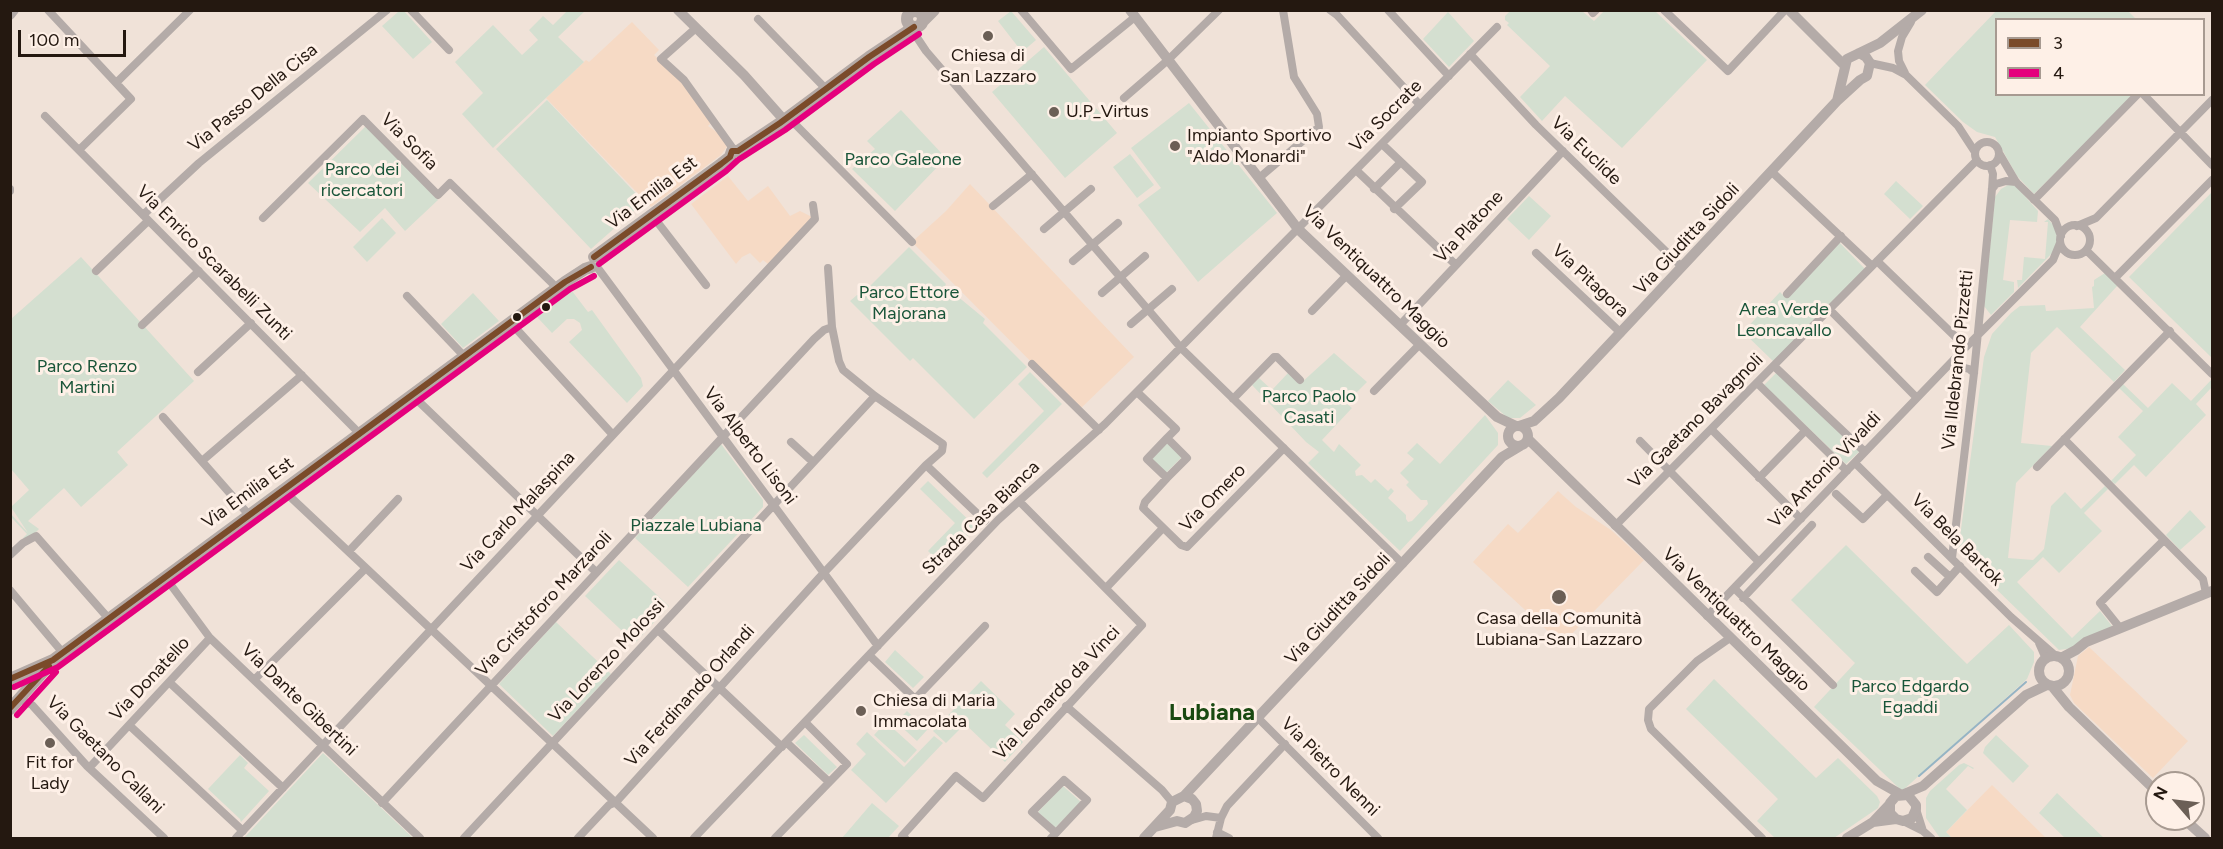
<!DOCTYPE html>
<meta charset="utf-8">
<style>
body{margin:0}
#map{position:relative;width:2223px;height:849px;overflow:hidden;background:#f0e2d8;font-family:Figtree,sans-serif}
canvas{display:block}
.frame{position:absolute;inset:0;border:12px solid #241810;pointer-events:none}
.legend{position:absolute;left:1995px;top:18px;width:210px;height:78px;box-sizing:border-box;background:#fef0e7;border:2px solid #a79a91;margin:0;padding:8px 10px;list-style:none;font-size:18px;color:#241810}
.legend li{display:flex;align-items:center;gap:12px;height:30px}
.legend b{width:30px;border:2px solid #a79a91}
.north{position:absolute;left:2145px;top:771px;width:60px;height:60px;box-sizing:border-box;background:#fef0e7;border:2px solid #a79a91;border-radius:50%;rotate:298deg;font-size:16px;font-weight:700;line-height:24px;text-align:center;color:#241810}
.north::after{content:'';display:block;margin:auto;width:21px;height:27px;background:#6b5f56;clip-path:polygon(50% 0,100% 100%,50% 72%,0 100%)}
.scale{position:absolute;left:18px;top:30px;width:108px;height:27px;box-sizing:border-box;border:3px solid #241810;border-top:0;padding-left:8px;font-size:18px;line-height:21px;white-space:nowrap;color:#241810;-webkit-text-stroke:4px #fef0e7;paint-order:stroke}
</style>
<div id="map">
<canvas width="2223" height="849"></canvas>
<div class="frame"></div>
<ul class="legend">
<li><b style="height:8px;background:#7a4b2a"></b>3</li>
<li><b style="height:8px;background:#e5007d"></b>4</li>
</ul>
<div class="north">N</div>
<div class="scale">100 m</div>
</div>
<script>
const context = document.querySelector('canvas').getContext('2d');
context.lineJoin = 'round';
function fillPath(path, color) { context.fillStyle = color; context.fill(path, 'evenodd'); }
const toPath = rows => new Path2D(rows.map(r => 'M' + r).join(''));
function stroke(path, color, width, dash) { context.strokeStyle = color; context.lineWidth = width; context.lineCap = dash ? 'butt' : 'round'; context.setLineDash(dash || []); context.stroke(path); }
function label(font, color, halo, rows, align = 'center') {
  context.font = font + ' Figtree,sans-serif'; context.lineWidth = 6; context.setLineDash([]); context.textBaseline = 'middle'; context.strokeStyle = halo; context.fillStyle = color; for (const [text, x, y, turn = 0] of rows) {
    context.save(); context.translate(x, y); context.rotate((+turn || 0) * Math.PI / 180); context.textAlign = isNaN(turn) ? turn : align; if (halo) context.strokeText(text, 0, 0); context.fillText(text, 0, 0); context.restore();
  }
}
fillPath(toPath([
 [632,22,659,50,654,55,683,81,712,122,708,126,721,135,728,145,721,155,651,207,546,98,586,60,589,62],
 [728,176,748,201,768,186,790,216,800,211,812,217,768,264,763,260,760,263,750,253,742,257,736,264,691,204],
 [970,184,1134,357,1079,410,912,242,946,211],
 [1558,491,1576,507,1611,530,1644,560,1562,644,1473,562,1508,524,1518,533],
 [2089,647,2188,741,2153,778,2074,703,2070,695,2078,656],
 [1992,785,2046,838,1952,838,1946,832]
]), '#f6dac5');
fillPath(toPath([
 [404,11,432,42,413,59,382,26,398,12],
 [567,11,585,11,558,37,584,62,493,148,462,114,483,93,455,62,493,25,522,55,538,40,529,30,543,16,553,25],
 [1011,11,1036,40,1022,52,998,21],
 [1510,11,1582,11,1594,21,1604,11,1655,11,1707,60,1622,148,1565,96,1542,121,1520,97,1550,66,1507,25,1509,23,1505,20,1505,16],
 [1996,11,2128,11,2136,19,1996,20,1996,94,2134,95,2034,194,2017,176,1995,137,1977,132,1963,122,1925,85],
 [1448,12,1474,41,1449,67,1423,39],
 [1044,47,1117,133,1065,178,992,92],
 [547,100,644,202,591,249,496,149],
 [1189,103,1277,213,1198,282,1138,205,1161,188,1131,148],
 [901,110,946,158,895,211,852,169,875,149,867,141],
 [366,126,438,200,405,231,385,208,360,232,308,183],
 [1130,154,1154,185,1137,198,1113,167],
 [1896,181,1923,206,1910,219,1884,194],
 [2008,185,2015,185,2038,211,2037,222,2010,220,2003,280,2014,282,2014,292,1991,315,1984,306,1995,197,2001,189],
 [2212,192,2212,358,2129,277],
 [1529,196,1551,216,1529,240,1507,219],
 [382,218,396,233,367,262,353,247],
 [2048,219,2056,228,2058,247,2018,288,2017,280,2022,280,2024,257,2045,259,2048,222,2044,222],
 [1839,242,1865,269,1774,362,1743,332,1780,292,1786,298],
 [909,247,946,284,945,286,985,319,983,323,1027,367,974,419,913,358,910,361,850,301,857,295,861,295],
 [81,257,194,381,117,452,128,465,81,507,64,488,28,521,39,529,30,538,23,538,27,534,11,517,11,514,28,533,11,507,29,490,11,469,10,333,12,328,11,319],
 [2105,273,2118,285,2080,327,2125,370,2114,382,2057,327,2031,353,2021,443,2052,446,2016,483,2008,558,2033,560,2044,549,2051,506,2065,492,2081,509,2105,486,2108,489,2084,513,2102,531,2059,573,2043,557,2017,582,2072,638,2100,611,2112,626,2073,648,2059,650,1958,552,1984,357,1992,334,2011,313,2020,306,2045,305,2046,311,2094,308,2092,287,2094,286,2094,280],
 [572,291,588,312,592,310,641,378,643,386,627,403,569,342,582,330,580,323,574,319,567,319,552,333,537,317],
 [473,293,499,321,463,348,441,324],
 [1334,353,1367,382,1346,403,1352,408,1322,440,1334,452,1339,444,1361,465,1355,471,1356,476,1362,475,1371,483,1375,479,1388,491,1391,488,1394,491,1388,498,1406,515,1406,519,1408,522,1412,521,1428,504,1427,500,1421,500,1406,485,1409,482,1400,473,1414,459,1407,453,1417,443,1440,464,1485,415,1498,433,1498,445,1400,551,1308,463,1319,452,1306,442,1252,385,1259,378,1272,390,1288,373,1300,384],
 [1030,372,1062,404,987,478,982,473,1044,411,1018,384],
 [1777,372,1860,451,1846,464,1764,385],
 [2212,379,2212,387,2196,404,2206,415,2146,477,2134,465,2115,484,2111,481,2136,455,2118,437,2143,411,2119,388,2123,384,2148,408,2172,383,2191,401],
 [1508,380,1536,405,1520,418,1508,418,1488,401],
 [1167,443,1182,457,1166,473,1152,459],
 [721,444,763,500,763,507,688,587,635,538],
 [928,481,976,527,945,559,944,567,928,551,955,523,920,489],
 [2190,510,2206,527,2180,550,2166,535],
 [1846,545,1967,664,2009,625,2034,652,2034,662,2027,679,1902,791,1814,707,1855,663,1791,600],
 [619,560,669,606,635,643,585,596],
 [556,622,611,674,553,736,499,684],
 [895,650,924,677,913,688,885,662],
 [1714,679,1816,778,1838,758,1877,796,1880,802,1878,808,1834,838,1775,838,1757,821,1778,799,1686,709],
 [981,681,1015,714,1005,725,1023,742,1005,762,965,724,946,743,933,731],
 [907,711,927,730,917,741,896,722],
 [886,722,917,750,905,763,874,735],
 [867,732,904,767,934,736,943,743,886,803,851,770,866,754,856,744],
 [804,735,837,767,828,775,795,743],
 [1996,735,2029,766,2013,783,1983,753,1985,747],
 [323,753,413,838,244,838],
 [240,755,248,763,244,768,269,791,241,822,240,819,208,789],
 [1964,763,1974,768,1973,769,1968,766,1946,789,1967,810,1946,832,1952,838,1940,838,1926,818,1926,798,1930,791,1959,765],
 [1063,786,1081,802,1055,828,1038,812],
 [2057,793,2104,838,2065,838,2039,813],
 [872,803,899,826,888,838,842,838]
]), '#d4dfd0');
stroke(toPath([
 [1919,776,2026,682]
]), '#95b4c4', 2);
stroke(toPath([
 [48,10,131,99,79,150],
 [411,10,449,50],
 [908,10,909,14],
 [916,10,918,12],
 [1021,10,1071,69,1135,17],
 [1330,10,1337,15,1420,105],
 [1388,10,1449,76],
 [1591,10,1593,13,1596,10],
 [1664,10,1728,71,1785,10],
 [758,19,826,89],
 [914,27,916,36,926,51,1181,348,1403,564],
 [696,28,661,59,684,80,734,150],
 [1470,54,1536,125,1682,267],
 [1870,63,1893,68,1906,75,1958,126,1975,152],
 [1905,73,1899,61,1898,51,1902,37,1911,22],
 [117,82,190,10],
 [2143,94,2212,165],
 [1124,98,1168,60,1219,10],
 [45,116,359,433],
 [788,117,912,242],
 '1975 154a12 12 0 1 1 24 0a12 12 0 1 1-24 0Z',
 [1382,144,1422,182,1394,209],
 [1999,153,2016,182,2055,220,2061,236],
 [1356,170,1456,265],
 [1772,172,1872,266],
 [1259,178,1319,127,1317,114,1294,77,1283,10],
 [10,189,10,191],
 [1374,189,1401,162],
 [1992,189,1996,184,2006,181,2016,182],
 [2034,200,2138,94],
 [993,206,1032,174],
 [143,215,199,163,387,10],
 [263,218,363,119,438,195,450,183,557,288],
 [655,219,706,285],
 '2060 240a15 15 0 1 1 30 0a15 15 0 1 1-30 0Z',
 [2077,226,2096,218,2212,100],
 [1044,229,1091,189],
 [2086,250,2212,374],
 [1536,253,1621,333],
 [1073,261,1118,223],
 [1877,261,1966,347],
 [597,267,878,646],
 [96,271,148,221],
 [2116,277,2212,180],
 [1102,293,1145,256],
 [1787,294,1841,236],
 [407,296,464,356],
 [1829,309,1917,398],
 [1312,311,1347,275],
 [510,322,613,435],
 [1131,324,1172,289],
 [142,325,199,271],
 [1400,325,1563,151],
 [1032,364,1099,430],
 [1950,364,1969,369,1974,373],
 [1774,366,1865,452],
 [198,372,251,323],
 [1757,383,1847,471],
 [1374,391,1420,344],
 [1137,392,1176,429,1167,438],
 [412,395,596,572],
 [1233,399,1274,357,1277,357,1300,380],
 [163,417,249,515],
 [1711,429,1801,519],
 [1167,438,1187,458,1167,478,1147,459,1167,438],
 [2064,439,2203,579,2206,593],
 [1640,441,1759,562],
 [791,442,813,462],
 [202,461,302,375],
 [1855,463,2011,617,2057,657],
 [926,465,985,521],
 [2037,467,2170,331],
 [1167,478,1145,502,1143,508,1181,545,1187,547,1284,448],
 [1759,478,1805,431],
 [283,490,653,838],
 [1836,494,1863,519,1887,495],
 [1615,526,1977,160],
 [349,551,398,499],
 [10,555,23,543,36,536,109,619],
 [1928,557,1950,577],
 [1952,558,1974,373,1992,189,1993,174,1990,165],
 [1915,571,1937,592,1960,566],
 [165,577,210,638,420,838],
 [1106,588,1163,528],
 [1734,588,1833,685],
 [10,590,63,653],
 [1743,598,1812,525],
 [1707,616,1966,347,2053,260,2060,243],
 [2120,628,2100,603,2164,540],
 [658,630,782,747],
 [1730,638,1697,661,1649,709,1648,720,1651,729,1762,838],
 [2039,643,2046,659],
 [869,655,915,699,985,626],
 [254,680,366,568],
 [169,682,283,788],
 [20,699,32,705,87,766,164,838],
 [1066,706,1162,790,1172,802],
 [1258,718,1378,838],
 [129,725,243,831],
 [786,742,829,782],
 [89,768,210,638],
 [382,803,814,339,824,330,832,327],
 [1916,809,1923,831],
 [1192,820,1206,816,1221,818],
 [1903,821,1923,831,1931,838],
 [1217,832,1229,838],
 [236,838,815,219,813,205],
 [464,838,875,396],
 [578,838,609,805,616,802,819,578,926,465,942,451,943,444,875,396,843,370,839,361,832,327,828,268],
 [694,838,998,520,1105,424,1497,27],
 [775,838,847,764,805,722],
 [905,838,902,836,956,776,983,798,1142,625,1019,501],
 [1051,838,1056,833,1087,800,1064,780,1032,812,1056,833],
 [1216,838,1221,818,1227,806,1285,744]
]), '#b4aba8', 8);
stroke(toPath([
 [678,10,744,75,784,120],
 [1130,10,1298,229,1497,417,1516,426],
 [1789,10,1844,65],
 [10,15,14,10],
 [1837,101,1847,59,1880,43,1922,10],
 [1519,426,1534,421,1559,398,1837,101,1860,80,1867,76,1870,63,1866,57,1859,53],
 '1508 436a10 10 0 1 1 20 0a10 10 0 1 1-20 0Z',
 [1528,439,1877,781,1900,794],
 '2039 671a15 15 0 1 1 30 0a15 15 0 1 1-30 0Z',
 [2061,658,2076,650,2086,642,2212,591],
 [2052,686,2069,707,2157,792],
 [1904,794,1923,786,2026,695,2047,685],
 [2184,819,2205,838],
 [1873,822,1896,819,1903,821,1912,818,1916,809,1916,805,1908,795,1896,796,1890,803,1890,813,1896,819],
 [1155,827,1177,821,1185,823,1194,817,1197,811,1196,804,1192,799,1184,796],
 [1144,838,1170,810,1172,802,1184,796,1502,457,1522,445],
 [1847,838,1873,822,1890,804]
]), '#b4aba8', 10);
stroke(toPath([
 '907 19a8 8 0 1 1 16 0a8 8 0 1 1-16 0Z',
 [922,22,934,10],
 [594,257,721,164,730,157,732,151,738,151,780,123,869,57,914,27],
 [10,679,53,660,565,282,585,269,591,267],
 [10,709,51,663]
]), '#b4aaa6', 12);
stroke(toPath([
 [594,257,721,164,730,157,732,151,738,151,780,123,869,57,914,27],
 [10,679,53,660,565,282,591,267],
 [10,708,49,666]
]), '#7a4b2a', 6);
stroke(toPath([
 [599,264,726,171,738,160,785,130,874,64,919,34],
 [14,687,58,667,570,289,594,276],
 [17,715,56,672]
]), '#e5007d', 6);
for (const [x, y, r, color] of [
 [988,36,6,"#6b5f56"],
 [1054,112,6,"#6b5f56"],
 [1175,146,6,"#6b5f56"],
 [546,307,5,"#241810"],
 [517,317,5,"#241810"],
 [1559,597,8,"#6b5f56"],
 [861,711,6,"#6b5f56"],
 [50,743,6,"#6b5f56"]
]) { const dot = new Path2D(); dot.arc(x, y, r, 0, 2 * Math.PI); context.fillStyle = color; context.fill(dot); stroke(dot, '#fef0e7', 2); }
label('18px', '#241810', '#fef0e7', [
 ["Chiesa di",988,56],
 ["San Lazzaro",988,77],
 ["U.P_Virtus",1066,112,"left"],
 ["Impianto Sportivo",1187,136,"left"],
 ["\"Aldo Monardi\"",1187,157,"left"],
 ["Casa della Comunità",1559,619],
 ["Lubiana-San Lazzaro",1559,640],
 ["Chiesa di Maria",873,701,"left"],
 ["Immacolata",873,722,"left"],
 ["Fit for",50,763],
 ["Lady",50,784]
]);
label('18px', '#241810', '#fef0e7', [
 ["Via Passo Della Cisa",253,98,-39],
 ["Via Socrate",1386,116,-45],
 ["Via Sofia",409,142,45],
 ["Via Euclide",1586,151,44],
 ["Via Emilia Est",652,193,-37],
 ["Via Platone",1469,227,-47],
 ["Via Giuditta Sidoli",1687,239,-47],
 ["Via Enrico Scarabelli Zunti",214,263,45],
 ["Via Ventiquattro Maggio",1376,277,44],
 ["Via Pitagora",1590,281,43],
 ["Via Ildebrando Pizzetti",1958,360,-84],
 ["Via Gaetano Bavagnoli",1696,421,-45],
 ["Via Alberto Lisoni",750,446,53],
 ["Via Antonio Vivaldi",1825,470,-46],
 ["Via Emilia Est",248,493,-36],
 ["Via Omero",1213,498,-46],
 ["Via Carlo Malaspina",518,512,-47],
 ["Strada Casa Bianca",981,518,-44],
 ["Via Bela Bartok",1957,540,45],
 ["Via Cristoforo Marzaroli",544,604,-47],
 ["Via Giuditta Sidoli",1338,609,-47],
 ["Via Ventiquattro Maggio",1736,620,44],
 ["Via Lorenzo Molossi",607,661,-47],
 ["Via Donatello",150,679,-47],
 ["Via Leonardo da Vinci",1057,693,-47],
 ["Via Ferdinando Orlandi",690,696,-48],
 ["Via Dante Gibertini",299,700,44],
 ["Via Gaetano Callani",105,755,45],
 ["Via Pietro Nenni",1330,767,45]
]);
label('18px', '#195539', '#fef0e7', [
 ["Parco Galeone",903,160],
 ["Parco dei",362,170],
 ["ricercatori",362,191],
 ["Parco Ettore",909,293],
 ["Majorana",909,314],
 ["Area Verde",1784,310],
 ["Leoncavallo",1784,331],
 ["Parco Renzo",87,367],
 ["Martini",87,388],
 ["Parco Paolo",1309,397],
 ["Casati",1309,418],
 ["Piazzale Lubiana",696,526],
 ["Parco Edgardo",1910,687],
 ["Egaddi",1910,708]
]);
label('bold 24px', '#194911', '#fef0e7', [
 ["Lubiana",1212,713]
]);
</script>
